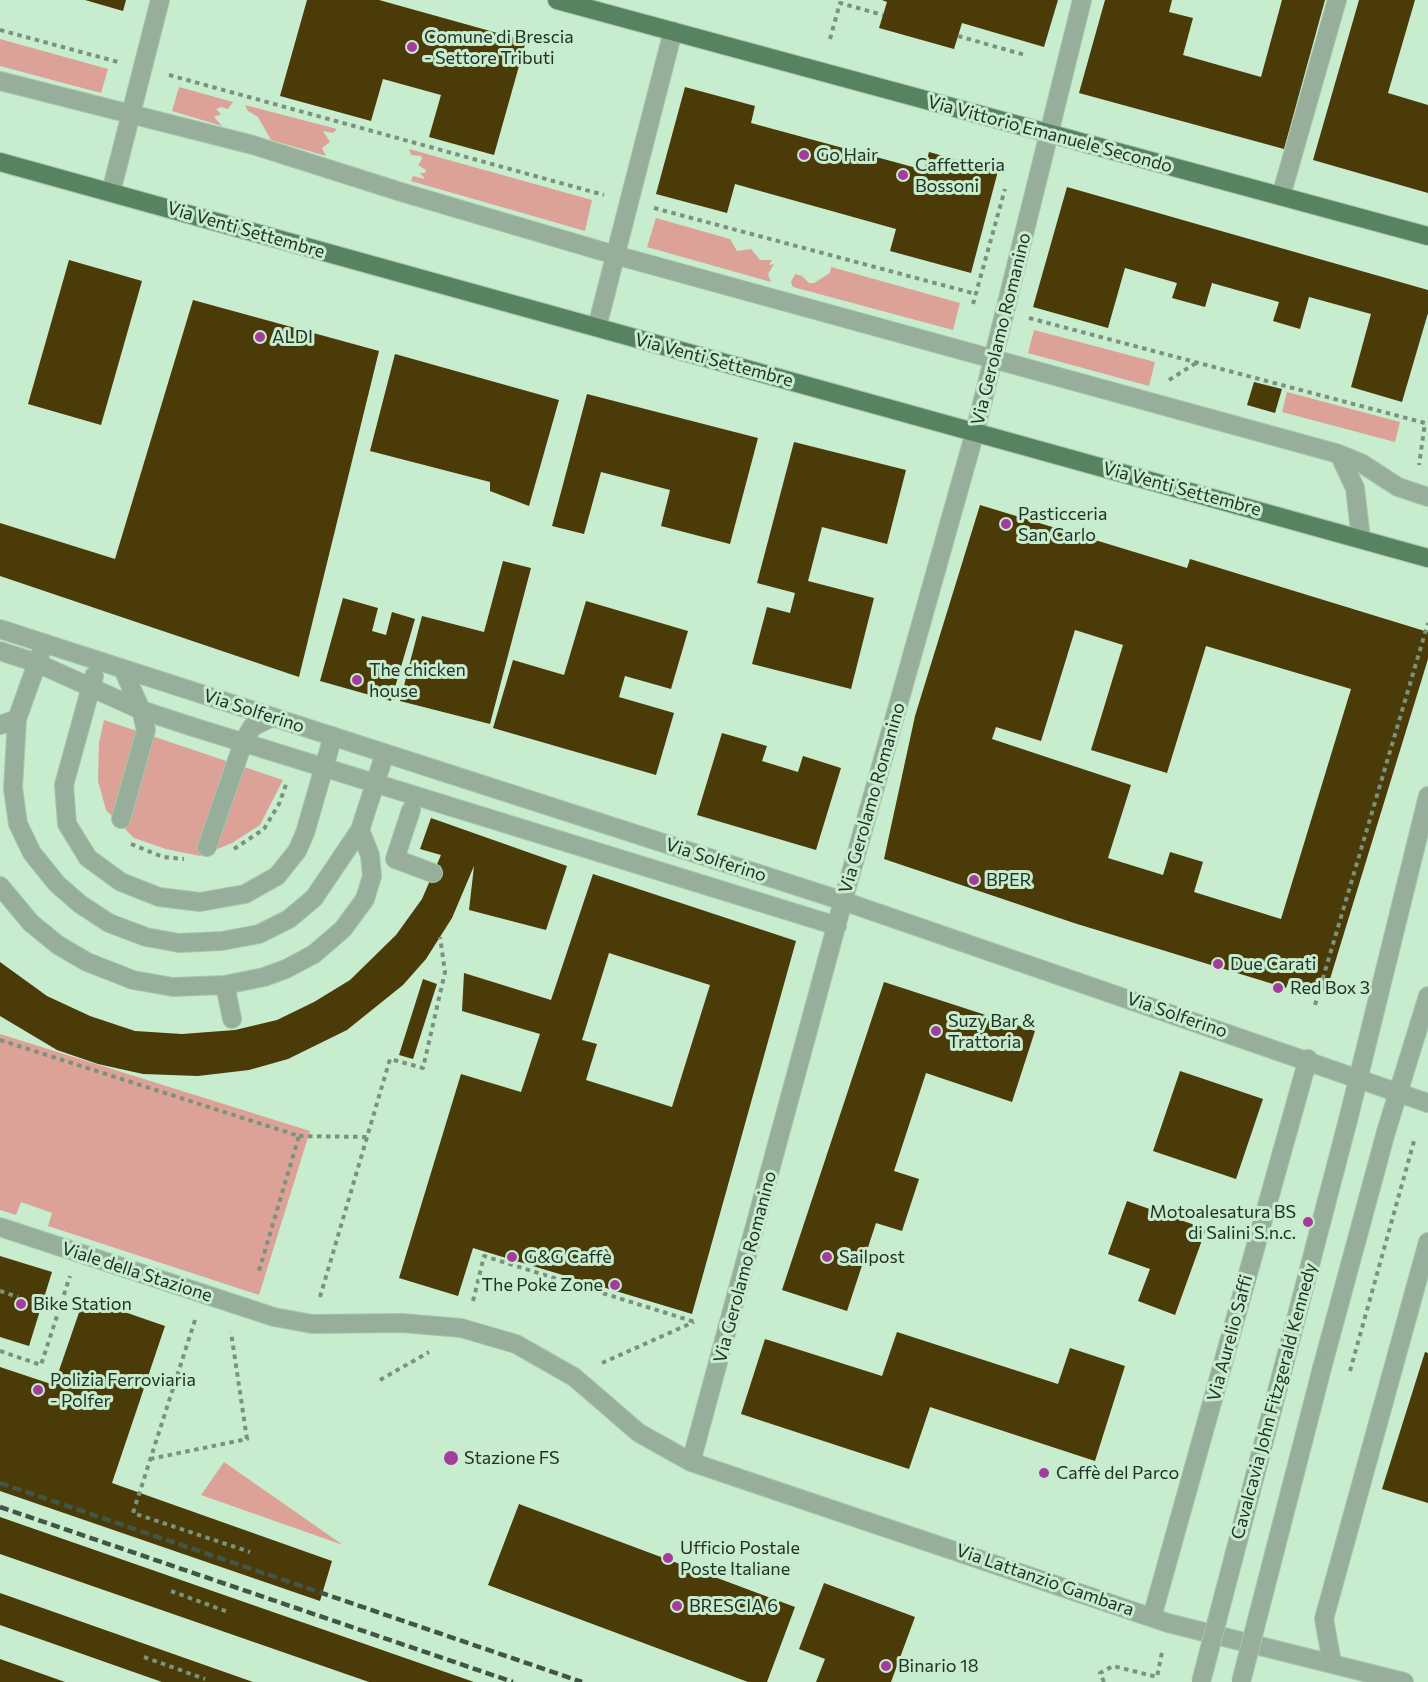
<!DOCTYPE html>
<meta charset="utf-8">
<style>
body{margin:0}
canvas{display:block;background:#c7ecce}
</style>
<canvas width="1428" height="1682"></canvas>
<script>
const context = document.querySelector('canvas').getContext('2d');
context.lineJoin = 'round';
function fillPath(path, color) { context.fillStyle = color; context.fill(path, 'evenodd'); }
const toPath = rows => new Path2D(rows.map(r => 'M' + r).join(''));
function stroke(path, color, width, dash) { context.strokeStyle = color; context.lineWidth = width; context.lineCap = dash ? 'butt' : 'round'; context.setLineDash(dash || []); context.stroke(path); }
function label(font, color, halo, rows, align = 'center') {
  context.font = font + ' Commissioner,sans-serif'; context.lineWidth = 6; context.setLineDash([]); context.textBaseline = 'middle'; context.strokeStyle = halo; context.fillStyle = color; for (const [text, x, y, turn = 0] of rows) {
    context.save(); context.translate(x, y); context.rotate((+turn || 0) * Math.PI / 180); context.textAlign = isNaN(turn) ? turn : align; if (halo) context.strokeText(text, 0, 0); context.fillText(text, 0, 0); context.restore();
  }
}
fillPath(toPath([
 [0,39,108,69,101,93,0,66],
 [179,87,233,102,228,109,221,107,216,109,221,114,214,117,222,126,172,111],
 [245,105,337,129,333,133,323,131,330,142,322,148,326,156,271,140,258,117,248,111],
 [409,149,592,200,585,231,411,181,413,176,425,179,420,173,425,173,426,170,418,165,422,159,421,156,411,155],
 [656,218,730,239,737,251,751,249,760,260,772,260,769,265,774,264,768,274,771,282,647,247],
 [831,267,960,303,953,330,793,287,791,282,795,274,802,276,809,283,814,283,830,273],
 [1034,330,1155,362,1149,386,1028,353],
 [1287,392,1400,422,1395,442,1282,412],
 [104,720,283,780,260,825,232,843,200,856,166,849,134,838,106,810,98,781,99,743],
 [0,1034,310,1131,259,1295,48,1226,52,1213,21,1202,16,1215,0,1210],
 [224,1462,343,1545,201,1495]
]), '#dca297');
fillPath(toPath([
 [85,0,126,0,123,11],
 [307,0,379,0,526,41,494,155,429,137,441,95,383,79,371,121,280,96],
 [882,0,1058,0,1044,47,962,23,954,49,879,28,887,2],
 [1105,0,1172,0,1169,12,1193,18,1183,55,1261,77,1282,0,1325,0,1284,149,1079,93],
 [1359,0,1415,0,1388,93,1428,105,1428,193,1313,160],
 [685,87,755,106,751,123,924,170,929,152,998,171,971,273,890,251,896,229,735,184,727,213,656,194],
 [1067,187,1428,290,1428,313,1402,402,1351,387,1371,314,1309,297,1300,329,1273,321,1279,302,1212,283,1205,307,1172,298,1177,283,1125,268,1108,328,1033,307],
 [69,260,142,281,101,425,28,404],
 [193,300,379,351,299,677,0,576,0,523,115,559],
 [395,354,559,400,529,506,490,491,490,482,370,451],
 [1254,382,1282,389,1275,413,1247,405],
 [587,394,758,438,730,544,661,526,670,490,601,472,584,534,552,526],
 [794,442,906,470,887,544,822,527,808,581,874,598,851,689,752,664,767,607,790,613,795,593,757,583],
 [980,505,1187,568,1190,559,1428,632,1428,659,1326,992,1289,980,1286,988,1074,923,884,859,915,716],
 [1075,630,1123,645,1091,750,1167,773,1206,646,1351,689,1281,919,1194,892,1203,862,1170,852,1163,875,1108,858,1131,785,992,739,996,727,1041,741],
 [503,561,531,568,490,724,400,701,422,616,484,632],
 [343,598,378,608,372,631,386,635,392,612,415,619,391,701,320,681],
 [586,601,688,631,671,689,625,676,619,697,674,713,656,775,493,728,513,660,564,675],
 [722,733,767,746,762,761,798,772,803,756,841,768,816,850,697,815],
 [431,818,567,866,546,930,469,910,474,866,452,918,426,959,403,985,347,1030,288,1059,249,1070,198,1076,143,1074,98,1064,57,1050,0,1016,0,962,47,996,90,1016,135,1031,182,1034,235,1030,277,1020,314,1002,350,980,396,935,422,899,441,855,420,849],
 [593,874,796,941,692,1314,473,1248,458,1296,399,1278,461,1074,521,1092,540,1034,462,1011,464,973,551,1000],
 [609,953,710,985,672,1107,586,1080,597,1044,582,1040],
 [423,979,437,984,413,1059,399,1055],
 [884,982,1035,1031,1012,1102,926,1073,894,1171,919,1179,902,1231,876,1223,847,1311,782,1290],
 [1180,1071,1263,1099,1236,1179,1153,1151],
 [1127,1201,1206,1229,1175,1315,1138,1301,1150,1269,1108,1254],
 [0,1256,52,1272,29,1346,0,1337],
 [84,1298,165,1326,112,1483,332,1561,320,1601,0,1491,0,1367,54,1385],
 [897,1332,1058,1384,1070,1348,1125,1366,1095,1461,930,1407,909,1469,741,1414,765,1339,882,1376],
 [1425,1352,1428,1353,1428,1503,1382,1489],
 [519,1504,795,1607,767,1682,748,1682,488,1585],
 [0,1517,474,1682,369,1682,0,1554],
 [824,1583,915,1617,891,1682,816,1682,825,1659,799,1649],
 [0,1593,253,1682,162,1682,0,1625],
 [0,1659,65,1682,0,1682]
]), '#4a3b09');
const minor = toPath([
 [0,81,253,145,401,192,615,255,1339,454,1361,463,1398,487,1428,497],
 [111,192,160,0],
 [1281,196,1337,0],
 [597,327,673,31],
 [1339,454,1355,488,1361,539],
 [0,629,843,901,1428,1103],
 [0,651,37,663,141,710,193,727,837,926],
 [41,652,17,719,13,788,18,824,32,853,57,884,80,904,109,923,146,937,179,943,222,941,259,934,289,919,314,898,360,830,385,753],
 [94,676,64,785,67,824,88,858,121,882,159,897,200,902,245,894,277,876,297,851,305,833,333,736],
 [0,725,17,719],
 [411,810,395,859,433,873],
 [121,819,146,730,141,710,123,669],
 [207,847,243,743,252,727,273,717],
 [0,886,31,923,58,945,87,962,133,980,173,987,225,985,264,977,286,969,314,954,343,929,365,899,372,876,370,855,360,830],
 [225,985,232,1019],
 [1348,1120,1428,796],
 [0,1227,274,1317,312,1324,402,1323,461,1328,516,1344,574,1377,639,1433,691,1462,1168,1623,1404,1682],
 [1322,1368,1386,1132,1428,996],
 [691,1462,843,901,975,432,1082,0],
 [1152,1617,1308,1059],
 [1332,1663,1324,1619,1428,1242]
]);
const major = toPath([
 [557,0,1428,236],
 [0,162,1428,558]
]);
stroke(minor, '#a6c7ac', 20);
stroke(major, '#a6c7ac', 20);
stroke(toPath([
 [0,30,118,62],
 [958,36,1025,55],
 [830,39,840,3,883,15],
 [169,75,604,195],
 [654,208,976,294],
 [973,304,1005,189],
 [1029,318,1425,423,1419,465],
 [1169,380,1196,363],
 [131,844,163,857,184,859],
 [234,849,264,829,279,804,287,782],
 [1315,1005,1428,623],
 [0,1040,299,1136,258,1274],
 [299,1136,367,1137],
 [0,1291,18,1297],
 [320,1297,390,1059,423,1068,445,972,440,937],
 [473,1301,484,1256,695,1322],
 [195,1320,133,1513,250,1552],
 [0,1351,41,1365,70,1276],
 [602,1363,694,1322],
 [380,1380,429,1352],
 [150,1459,247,1439,231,1332],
 [171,1591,228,1612],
 [144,1657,205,1679],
 [1104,1682,1100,1673,1113,1666,1157,1677,1162,1652]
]), '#79937e', 4, [4.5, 4.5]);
stroke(minor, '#97ae9b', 18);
stroke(major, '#578360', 18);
stroke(toPath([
 [0,1483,582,1682],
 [0,1507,513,1682]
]), '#435546', 4.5, [9, 4.5]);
const minorBridge = toPath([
 [1201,1682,1348,1120],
 [1241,1682,1322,1368]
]);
stroke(minorBridge, '#a6c7ac', 20, []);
stroke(toPath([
 [1350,1371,1414,1141]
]), '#79937e', 4, [4.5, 4.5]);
stroke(minorBridge, '#97ae9b', 18);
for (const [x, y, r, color] of [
 [412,47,6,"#a43c9e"],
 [804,155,6,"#a43c9e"],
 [903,175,6,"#a43c9e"],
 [260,337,6,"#a43c9e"],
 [1006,524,6,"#a43c9e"],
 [357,680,6,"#a43c9e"],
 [974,880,6,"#a43c9e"],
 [1218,964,6,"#a43c9e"],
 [1278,988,6,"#a43c9e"],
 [936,1031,6,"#a43c9e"],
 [1308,1222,6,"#a43c9e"],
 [512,1257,6,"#a43c9e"],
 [827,1257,6,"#a43c9e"],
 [615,1285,6,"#a43c9e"],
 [21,1304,6,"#a43c9e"],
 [38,1390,6,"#a43c9e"],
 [451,1458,8,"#a43c9e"],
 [1044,1473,6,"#a43c9e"],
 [668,1558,6,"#a43c9e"],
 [677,1606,6,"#a43c9e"],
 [886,1666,6,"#a43c9e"]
]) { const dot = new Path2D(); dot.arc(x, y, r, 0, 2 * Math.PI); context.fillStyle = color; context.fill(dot); stroke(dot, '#c7ecce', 2); }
label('18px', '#233126', '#c7ecce', [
 ["Comune di Brescia",424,37],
 ["- Settore Tributi",424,58],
 ["Go Hair",816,155],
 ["Caffetteria",915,165],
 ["Bossoni",915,186],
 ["ALDI",272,337],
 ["Pasticceria",1018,514],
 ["San Carlo",1018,535],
 ["The chicken",369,670],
 ["house",369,691],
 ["BPER",986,880],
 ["Due Carati",1230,964],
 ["Red Box 3",1290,988],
 ["Suzy Bar &",948,1021],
 ["Trattoria",948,1042],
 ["Motoalesatura BS",1296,1212,"right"],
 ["di Salini S.n.c.",1296,1233,"right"],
 ["G&G Caffè",524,1257],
 ["Sailpost",839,1257],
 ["The Poke Zone",603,1285,"right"],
 ["Bike Station",33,1304],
 ["Polizia Ferroviaria",50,1380],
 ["- Polfer",50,1401],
 ["Stazione FS",464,1458],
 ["Caffè del Parco",1056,1473],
 ["Ufficio Postale",680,1548],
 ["Poste Italiane",680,1569],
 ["BRESCIA 6",689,1606],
 ["Binario 18",898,1666]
], 'left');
label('18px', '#233126', '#c7ecce', [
 ["Via Vittorio Emanuele Secondo",1050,134,15],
 ["Via Venti Settembre",246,230,16],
 ["Via Gerolamo Romanino",1001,329,-76],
 ["Via Venti Settembre",714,360,15],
 ["Via Venti Settembre",1182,489,15],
 ["Via Solferino",254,711,18],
 ["Via Gerolamo Romanino",872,798,-74],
 ["Via Solferino",716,860,18],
 ["Via Solferino",1177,1015,19],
 ["Via Gerolamo Romanino",745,1267,-75],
 ["Viale della Stazione",137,1272,18],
 ["Via Aurelio Saffi",1230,1338,-75],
 ["Cavalcavia John Fitzgerald Kennedy",1274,1401,-75],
 ["Via Lattanzio Gambara",1045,1580,19]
]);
</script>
